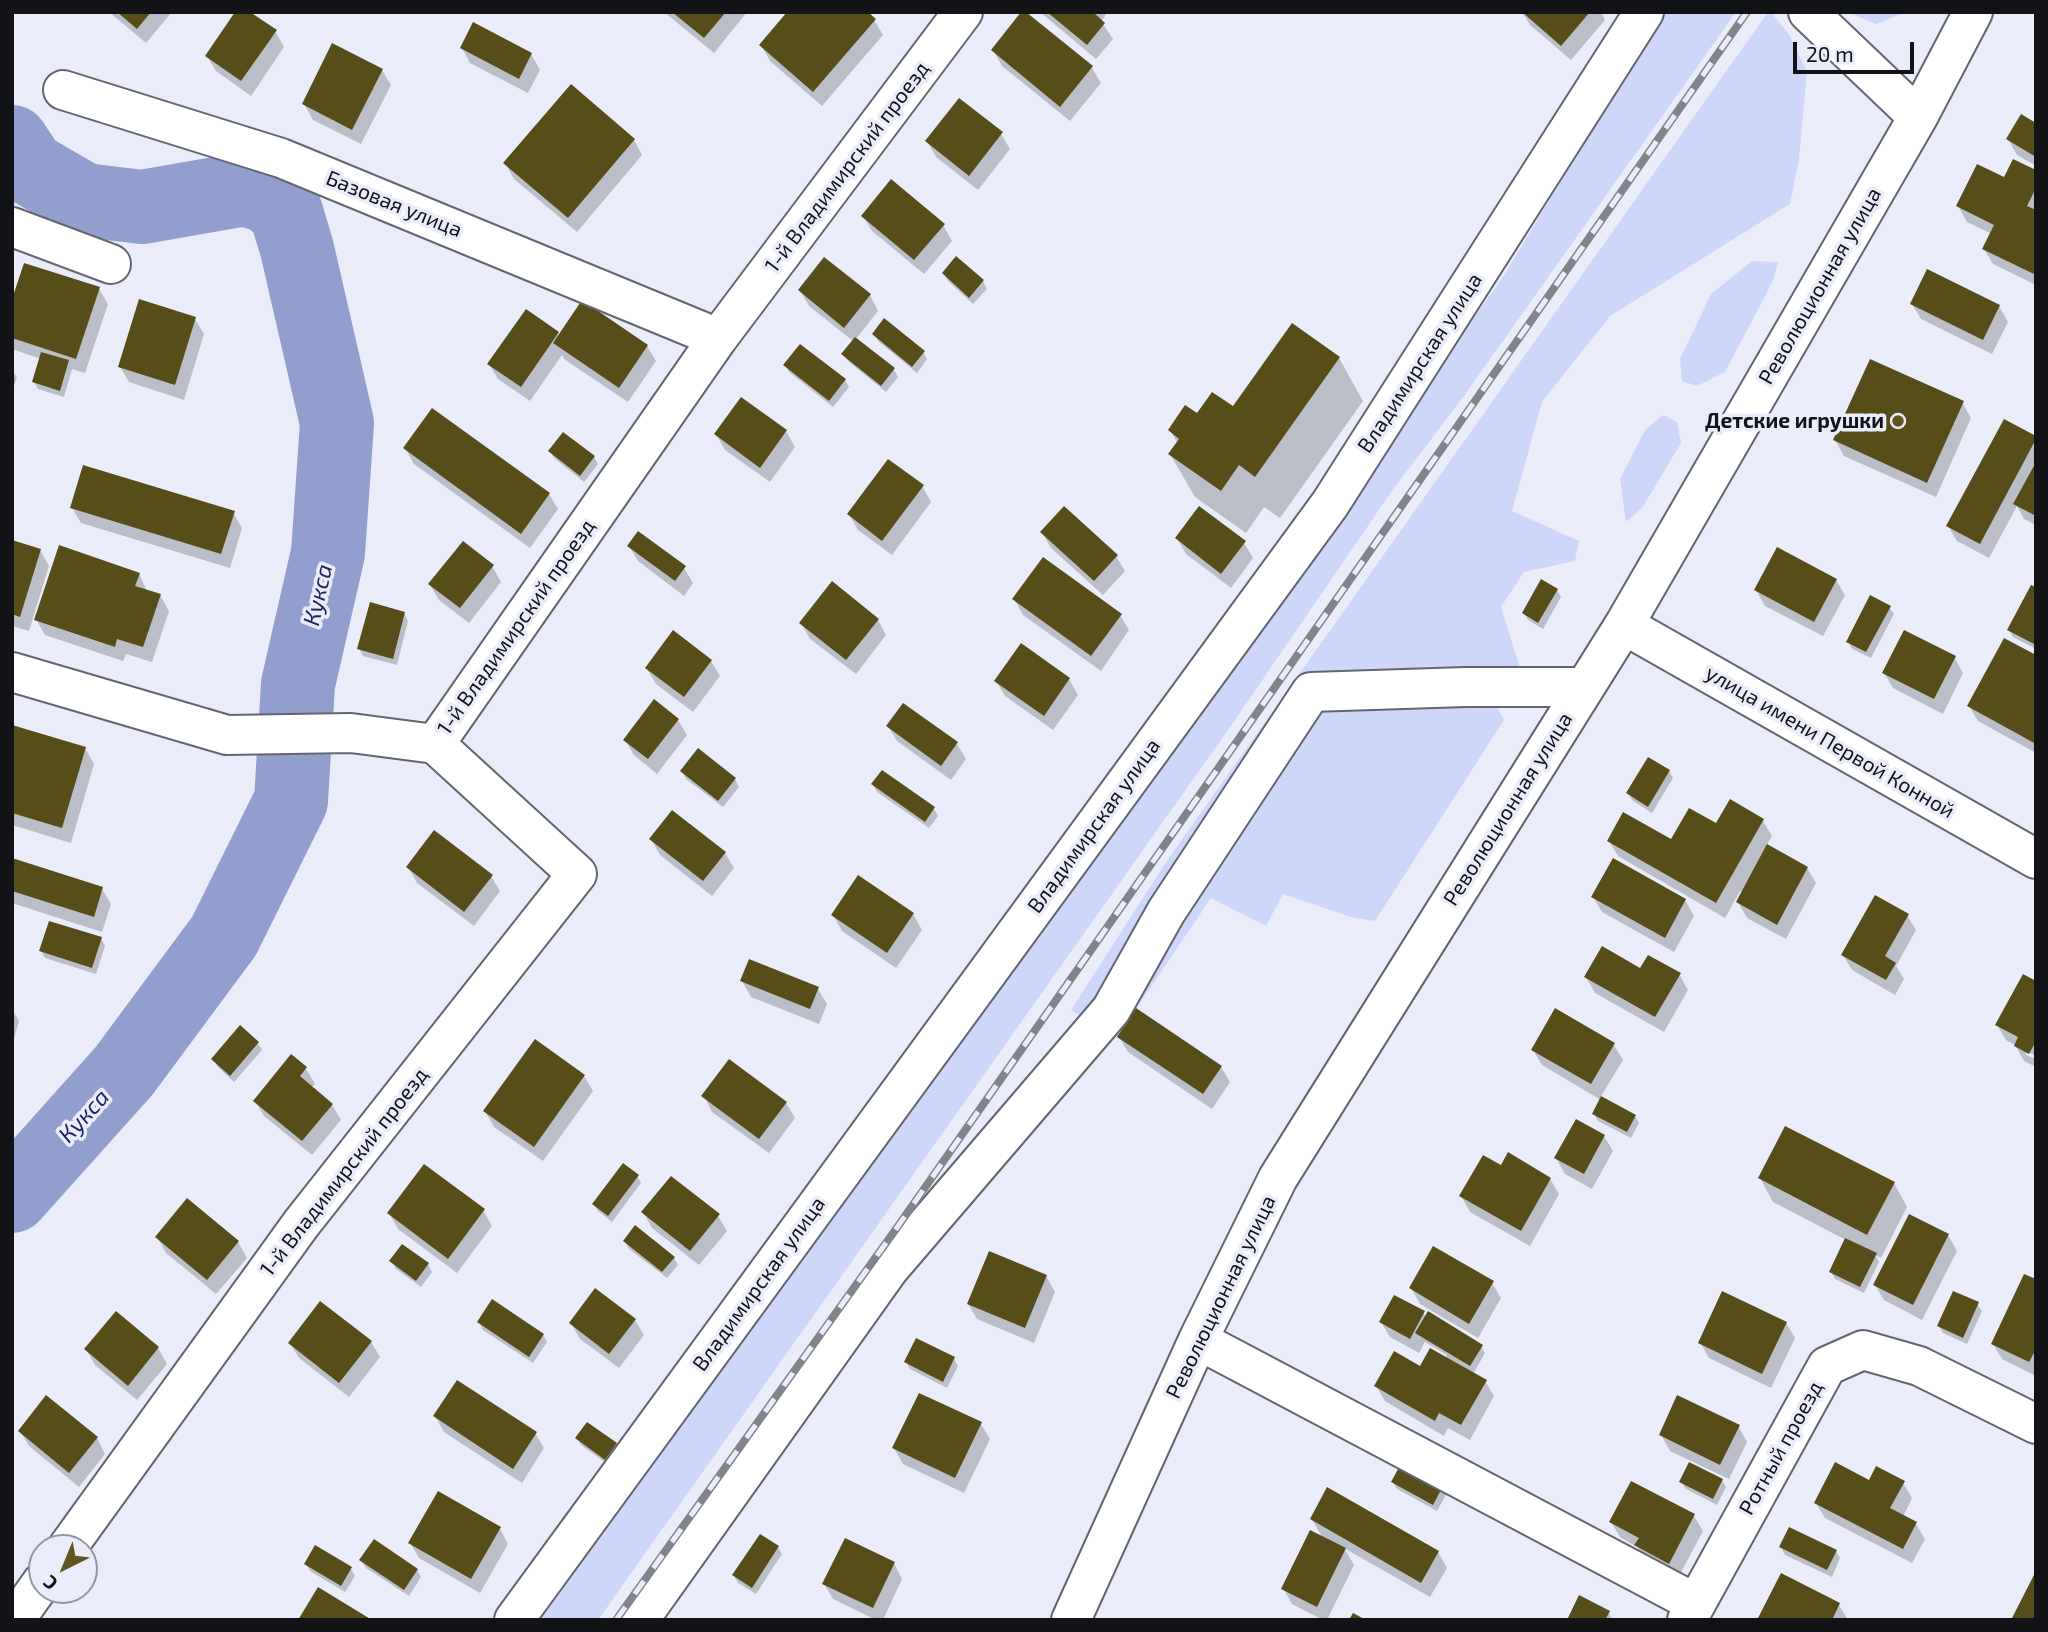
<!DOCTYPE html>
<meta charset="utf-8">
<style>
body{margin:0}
#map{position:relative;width:2048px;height:1632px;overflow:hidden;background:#eaedf9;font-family:"Exo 2",sans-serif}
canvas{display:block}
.frame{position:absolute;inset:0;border:14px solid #121317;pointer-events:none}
.north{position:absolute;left:28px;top:1534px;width:70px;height:70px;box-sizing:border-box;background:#eaedf9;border:2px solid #94969f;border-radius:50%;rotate:223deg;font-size:19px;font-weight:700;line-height:28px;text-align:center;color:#121317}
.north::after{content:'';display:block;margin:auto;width:24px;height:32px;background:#605622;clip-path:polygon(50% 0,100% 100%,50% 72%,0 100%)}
.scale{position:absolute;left:1793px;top:42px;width:121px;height:32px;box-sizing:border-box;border:4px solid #121317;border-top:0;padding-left:9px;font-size:21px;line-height:24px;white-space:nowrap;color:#121317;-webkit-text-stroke:5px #eaedf9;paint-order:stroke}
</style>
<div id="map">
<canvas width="2048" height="1632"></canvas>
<div class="frame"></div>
<div class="north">С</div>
<div class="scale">20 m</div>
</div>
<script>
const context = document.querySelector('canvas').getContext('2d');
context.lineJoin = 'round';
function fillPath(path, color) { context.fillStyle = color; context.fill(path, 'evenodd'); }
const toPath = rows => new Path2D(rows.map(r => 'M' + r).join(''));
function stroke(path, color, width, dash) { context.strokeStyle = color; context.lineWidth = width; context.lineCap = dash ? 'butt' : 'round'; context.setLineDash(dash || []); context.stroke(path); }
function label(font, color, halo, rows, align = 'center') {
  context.font = font + ' "Exo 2",sans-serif'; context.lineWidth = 7; context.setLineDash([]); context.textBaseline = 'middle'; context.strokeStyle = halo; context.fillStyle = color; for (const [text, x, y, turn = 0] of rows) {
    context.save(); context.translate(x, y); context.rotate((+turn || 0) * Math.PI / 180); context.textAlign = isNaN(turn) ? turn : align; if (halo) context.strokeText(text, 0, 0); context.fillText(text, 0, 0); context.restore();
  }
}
fillPath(toPath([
 [1663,12,1736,12,1464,396,1394,488,1233,723,598,1620,532,1620,1501,280],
 [1768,12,1771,12,1790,36,1807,72,1799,159,1790,204,1610,316,1542,402,1512,511,1579,541,1575,561,1524,572,1501,607,1520,668,1311,682,1085,1019,1071,1010,1166,862],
 [1847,12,1906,12,1876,24],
 [1752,261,1778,262,1773,281,1725,372,1697,386,1682,381,1680,359,1711,294],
 [1663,415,1677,422,1681,443,1642,508,1626,522,1620,479,1645,430],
 [1316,698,1494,700,1504,720,1375,921,1351,917,1283,894,1266,926,1211,898,1117,1037,1102,1030]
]), '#ced7fa');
fillPath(toPath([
 [109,12,172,12,146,43],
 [664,12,747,12,714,53],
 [1024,12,1092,68,1101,83,1070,121,1002,66,993,50],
 [1040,12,1108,12,1101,21,1113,39,1096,59],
 [1522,12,1601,12,1605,20,1571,60,1530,25],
 [874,20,883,35,822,106,770,61,761,45],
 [275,31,284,47,251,96,216,71,207,56],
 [462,48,531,54,540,70,528,93,470,63],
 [382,70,391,85,361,144,313,120,304,104],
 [2036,125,2036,166,2017,155,2008,139],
 [1001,134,1010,149,978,190,936,157,927,141],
 [634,140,642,155,577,232,514,179,505,163],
 [2036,172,2036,285,1993,264,1984,249,1992,234,1967,222,1958,206,2005,180],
 [863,216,943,225,952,241,924,274,872,231],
 [957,259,983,281,987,289,973,304,948,281,944,274],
 [99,289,108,304,85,373,72,369,64,397,38,389,34,382,41,359,12,349,12,304],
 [800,290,870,295,878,311,856,339,894,370,898,377,886,392,848,361,843,354,853,341,809,306],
 [1912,304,1999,306,2008,322,1992,354,1921,319],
 [195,319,204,334,184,400,129,382,120,367],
 [557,333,559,337,647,346,656,361,628,402,564,359,562,355,530,401,498,379,489,364],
 [874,334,923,352,927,359,917,373,878,341],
 [1339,358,1363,401,1280,518,1264,507,1246,533,1195,497,1170,454,1178,444,1170,430,1197,415,1233,408],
 [785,365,845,380,849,387,833,407,789,372],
 [12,370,17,377,12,392],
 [741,399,786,431,795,447,770,482,725,450,716,434],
 [1962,402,1971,418,1936,497,1844,456,1835,440],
 [2035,438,2036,525,2024,519,2017,506,1989,558,1957,541,1948,526],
 [405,448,549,494,558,509,530,548,414,464],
 [550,451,594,457,598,464,584,482,554,458],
 [922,486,931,502,892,555,858,530,849,514],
 [72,508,233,512,242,528,230,568,81,523],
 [1042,532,1116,556,1125,571,1103,595,1051,548],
 [1177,538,1244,543,1253,558,1231,588,1186,554],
 [12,541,40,550,49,566,29,631,12,626],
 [629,546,684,568,693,583,684,596,638,561],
 [492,566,501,582,469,623,439,600,430,585],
 [139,574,147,591,160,595,169,611,152,662,126,654,123,661,45,635,36,619],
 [1836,580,1845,595,1823,636,1765,606,1756,590],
 [2036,589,2036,649,2013,637,2009,630],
 [1557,590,1561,597,1543,629,1528,620,1524,613],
 [1014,599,1120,615,1129,630,1101,671,1023,615],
 [1889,607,1894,614,1871,658,1852,649,1848,641],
 [404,613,408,621,397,665,363,656,359,649],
 [878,620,886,635,856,674,810,639,801,623],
 [1954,657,1963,673,1943,714,1893,688,1884,673],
 [2036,657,2036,753,1978,721,1969,706],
 [711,661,720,676,693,712,656,684,647,669],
 [1069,679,1078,695,1053,730,1005,696,996,681],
 [903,705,957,744,966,759,951,780,897,741,888,726],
 [678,720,687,735,657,774,634,755,625,740],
 [12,726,85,748,94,764,71,843,12,825],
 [682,771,735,779,739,787,723,807,686,779],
 [1669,771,1673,778,1652,813,1632,800,1628,793],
 [873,785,934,809,938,816,929,828,877,792],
 [1763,821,1772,836,1766,846,1807,868,1816,883,1786,939,1747,918,1738,902,1743,892,1740,891,1725,918,1618,856,1609,841,1672,841,1717,825],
 [651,839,725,853,734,868,712,896,660,855],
 [12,860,102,889,111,904,102,932,12,903],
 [408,867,491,876,500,891,474,926,417,883],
 [1593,897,1685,900,1694,916,1674,952,1602,912],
 [913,914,922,930,896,968,842,931,833,915],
 [1907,915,1916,930,1896,966,1904,979,1895,995,1852,970,1843,955],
 [101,938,105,946,96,974,45,958,41,951],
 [1641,971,1679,974,1688,990,1664,1032,1595,993,1586,977],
 [742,981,818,989,827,1004,819,1024,751,997],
 [2036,983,2036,1056,2026,1051,2026,1055,2036,1059,2036,1067,2024,1061,2015,1045,2006,1040,1997,1025],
 [12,1009,19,1021,12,1046],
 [1119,1037,1221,1067,1230,1082,1212,1109,1128,1052],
 [258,1043,262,1050,234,1082,218,1067,213,1059],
 [1614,1045,1623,1060,1600,1098,1635,1116,1639,1123,1631,1138,1598,1121,1594,1114,1601,1100,1542,1065,1533,1050],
 [306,1069,315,1084,311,1088,332,1105,341,1120,312,1155,264,1116,255,1101],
 [584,1076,593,1091,543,1161,494,1127,485,1111],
 [704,1096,786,1103,795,1118,769,1153,712,1112],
 [1604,1136,1613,1151,1592,1189,1565,1174,1556,1158],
 [1501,1168,1550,1179,1559,1194,1530,1246,1470,1212,1461,1196],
 [637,1176,641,1183,612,1222,598,1211,594,1204],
 [1760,1178,1894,1183,1907,1207,1881,1258,1875,1255,1879,1262,1864,1293,1835,1279,1831,1272,1846,1240,1773,1202],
 [483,1210,492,1226,457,1273,398,1229,389,1213],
 [643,1212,718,1216,727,1231,699,1265,652,1228],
 [1948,1235,1957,1251,1922,1320,1884,1300,1875,1285],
 [157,1237,238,1242,247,1258,216,1294,166,1253],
 [625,1241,674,1258,678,1265,667,1278,629,1249],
 [392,1261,428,1264,432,1272,421,1287,396,1269],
 [1046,1276,1055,1292,1034,1343,977,1319,968,1304],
 [2036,1281,2036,1376,2002,1359,1993,1344],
 [1492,1283,1501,1298,1478,1338,1420,1304,1411,1288],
 [1977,1304,1982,1311,1967,1344,1943,1333,1939,1326],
 [1423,1312,1426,1317,1481,1346,1485,1353,1473,1374,1485,1381,1494,1396,1470,1440,1448,1428,1444,1436,1385,1401,1376,1386,1445,1358,1447,1355,1425,1342,1419,1353,1390,1337,1381,1322],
 [116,1313,158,1348,167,1364,137,1400,95,1365,86,1349],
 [635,1320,644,1335,619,1368,580,1339,571,1323],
 [479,1322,543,1335,547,1342,533,1363,483,1330],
 [1786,1323,1795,1338,1771,1388,1709,1358,1700,1342],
 [371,1342,380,1357,349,1397,299,1358,290,1343],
 [954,1359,958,1366,947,1388,910,1369,906,1362],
 [435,1416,535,1433,544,1448,522,1483,444,1432],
 [587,1424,616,1445,620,1452,610,1466,581,1445,577,1438],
 [981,1424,990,1439,964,1493,903,1464,894,1448],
 [1738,1426,1747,1442,1729,1479,1670,1451,1661,1435],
 [20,1431,97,1438,105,1454,79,1487,29,1446],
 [1403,1464,1447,1493,1437,1511,1397,1489,1393,1482],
 [1722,1480,1726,1487,1717,1505,1686,1489,1681,1482],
 [1869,1482,1903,1483,1912,1498,1903,1517,1916,1524,1925,1539,1912,1563,1825,1518,1816,1503],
 [1632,1483,1694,1516,1703,1531,1678,1578,1645,1561,1637,1547,1620,1537,1611,1522],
 [1312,1519,1438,1552,1447,1568,1430,1597,1344,1548,1354,1565,1327,1620,1323,1620,1292,1604,1283,1588,1323,1539],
 [500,1529,508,1544,480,1593,419,1558,410,1543],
 [778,1547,782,1554,756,1594,738,1583,734,1576],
 [1781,1547,1836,1551,1840,1558,1832,1577,1785,1555],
 [361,1560,417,1570,421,1577,409,1596,366,1568],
 [894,1563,902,1579,883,1620,876,1620,833,1599,824,1584],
 [306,1564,351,1569,355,1576,345,1592,310,1571],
 [1839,1605,1848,1620,1762,1620,1760,1618],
 [1608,1612,1613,1620,1568,1620]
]), '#0003');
stroke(toPath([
 [12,142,29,168,84,200,142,207,245,189,269,197,286,212,297,249,337,423,328,553,298,684,291,801,224,936,124,1071,12,1196]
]), '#929ece', 74);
fillPath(toPath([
 [117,12,151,12,137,29],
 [235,12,250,12,277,30,241,81,205,56],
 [672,12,726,12,704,38],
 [787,12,868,12,876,19,813,92,759,45],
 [1021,12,1026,12,1093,66,1060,107,991,50],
 [1047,12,1093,12,1105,23,1087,45],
 [1522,12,1590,12,1561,46],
 [473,22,532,53,519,79,460,48],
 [332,43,383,69,352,130,302,104],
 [571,84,635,139,568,218,503,163],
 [959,98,1003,132,969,176,925,141],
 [2021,114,2036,123,2036,157,2006,139],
 [2013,159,2036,170,2036,188,2027,206,2036,210,2036,275,1982,249,1994,225,1956,206,1977,164,2004,177],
 [891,179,945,224,914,260,861,216],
 [956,256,984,280,969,298,942,273],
 [824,257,871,294,844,328,798,290],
 [24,263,100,287,76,359,12,338,12,299],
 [1927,269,2000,305,1983,340,1910,304],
 [139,299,196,317,175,385,118,367],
 [582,300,648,345,619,388,553,343],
 [526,309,559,332,521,387,487,364],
 [884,318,925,351,912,367,872,334],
 [1292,323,1340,357,1255,477,1239,465,1221,491,1168,454,1179,439,1168,430,1185,405,1197,413,1212,392,1233,406],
 [855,337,895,368,881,386,841,354],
 [800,344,846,379,829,401,783,365],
 [41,352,69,360,60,391,32,382],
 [1870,359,1964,401,1927,483,1833,440],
 [741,397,787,430,760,468,714,434],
 [432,408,550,493,521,534,403,448],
 [2004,419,2036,436,2036,439,1980,544,1946,526],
 [563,432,595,456,580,476,548,451],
 [888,459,924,485,882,541,847,514],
 [2036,462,2036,516,2013,504],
 [83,465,235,511,221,554,70,508],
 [1064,506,1118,555,1094,581,1040,532],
 [1199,506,1246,541,1221,574,1175,538],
 [638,531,686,566,675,581,627,546],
 [12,540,41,549,20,617,12,614],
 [463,541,494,565,460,608,428,584],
 [59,545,140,573,135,586,161,594,143,647,117,639,115,647,34,620],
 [1777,547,1837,579,1814,622,1754,590],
 [1043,557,1122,614,1091,656,1012,599],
 [1541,579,1558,589,1538,623,1522,613],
 [832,581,879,619,846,660,799,623],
 [2031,585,2036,587,2036,645,2007,630],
 [1870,595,1891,606,1866,652,1846,642],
 [370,602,405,612,393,659,357,649],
 [673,630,712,660,684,697,645,668],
 [1904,630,1956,656,1934,699,1882,673],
 [2004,638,2036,655,2036,744,1967,706],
 [1021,643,1070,678,1044,716,994,681],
 [654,699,679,719,648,759,623,740],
 [903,703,958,742,941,766,886,726],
 [12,725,86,747,62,828,12,813],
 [698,748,736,778,718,801,680,771],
 [1648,757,1670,770,1648,807,1626,793],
 [882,770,935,807,925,822,871,784],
 [1730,799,1764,819,1716,903,1607,841,1623,812,1671,839,1689,808,1716,823],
 [672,810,726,852,703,881,649,839],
 [434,830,493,875,464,912,406,867],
 [1767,844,1808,867,1777,925,1736,902],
 [12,858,103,887,94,917,12,891],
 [1613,858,1686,899,1665,938,1591,897],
 [858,875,914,913,887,953,831,915],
 [1875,895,1909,914,1885,956,1896,963,1886,980,1841,955],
 [49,921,102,937,92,968,39,951],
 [1602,946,1640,968,1648,955,1681,973,1655,1017,1584,977],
 [749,959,819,987,810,1009,740,981],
 [2023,974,2036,981,2036,1041,2029,1054,2014,1046,2018,1037,1995,1025],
 [1136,1008,1222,1066,1203,1094,1117,1037],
 [1555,1008,1615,1043,1591,1084,1531,1050],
 [240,1025,259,1042,230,1076,211,1059],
 [535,1039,585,1075,534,1147,483,1111],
 [291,1054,307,1067,300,1076,333,1104,302,1141,253,1101],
 [729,1059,787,1102,759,1139,701,1096],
 [1601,1096,1636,1115,1627,1132,1592,1114],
 [1576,1119,1605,1135,1584,1174,1554,1158],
 [1785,1126,1895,1182,1867,1235,1758,1178],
 [1508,1152,1551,1178,1521,1231,1459,1196,1483,1155,1501,1165],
 [623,1163,639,1175,608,1216,592,1204],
 [424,1164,485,1209,448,1259,387,1213],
 [671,1176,720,1214,690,1251,641,1212],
 [187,1198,239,1241,207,1280,155,1237],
 [1909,1214,1949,1234,1913,1305,1873,1285],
 [635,1225,675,1257,662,1272,623,1241],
 [1845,1238,1877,1253,1860,1287,1829,1272],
 [402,1244,429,1263,416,1281,389,1261],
 [1433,1246,1494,1281,1469,1324,1409,1288],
 [989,1251,1047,1275,1025,1328,967,1304],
 [2024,1274,2036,1279,2036,1349,2029,1362,1991,1344],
 [595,1288,636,1319,609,1354,569,1323],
 [1722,1291,1787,1322,1762,1374,1698,1343],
 [1953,1291,1979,1302,1963,1338,1937,1326],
 [1394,1295,1425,1311,1410,1339,1379,1322],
 [492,1299,544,1334,529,1357,477,1322],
 [320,1301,372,1341,339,1383,288,1343],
 [116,1311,159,1347,128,1386,84,1349],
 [1428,1311,1483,1345,1470,1366,1415,1333],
 [916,1338,955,1357,943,1382,904,1362],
 [1430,1348,1487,1380,1461,1425,1439,1413,1435,1421,1374,1386,1394,1351,1420,1366],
 [457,1380,537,1432,513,1469,433,1416],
 [919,1393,982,1422,955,1478,892,1448],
 [46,1395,98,1437,69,1473,18,1431],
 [1677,1395,1740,1425,1720,1465,1659,1435],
 [587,1422,617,1443,605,1460,575,1438],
 [1402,1462,1444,1484,1433,1505,1391,1482],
 [1689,1462,1723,1479,1713,1499,1679,1482],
 [1835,1462,1869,1480,1876,1466,1905,1481,1890,1508,1917,1522,1903,1549,1814,1503],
 [1631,1481,1695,1514,1669,1564,1634,1545,1639,1538,1609,1522],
 [1327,1487,1439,1551,1421,1583,1310,1519],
 [438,1491,501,1527,471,1579,408,1543],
 [1789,1527,1837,1550,1827,1570,1779,1547],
 [1310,1530,1346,1548,1317,1607,1281,1589],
 [760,1534,779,1546,752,1588,732,1575],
 [845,1538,895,1562,873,1608,822,1584],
 [374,1539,418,1569,404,1590,359,1560],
 [315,1545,352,1567,341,1586,304,1564],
 [2036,1571,2036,1620,2011,1620],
 [1781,1573,1840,1603,1832,1620,1763,1620,1758,1618],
 [318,1587,372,1620,298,1620],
 [1579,1595,1610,1611,1605,1620,1567,1620],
 [1353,1613,1366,1620,1349,1620]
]), '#574d18');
const minor = toPath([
 [1808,12,1918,117],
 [63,90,281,158,718,338],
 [12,227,111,264],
 [1624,625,2036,859],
 [12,672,227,735,351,733,435,744],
 [435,744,718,338,963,12],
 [1198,1340,1695,1603],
 [67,1548,301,1224,577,874,435,744],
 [15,1620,42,1582],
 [514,1620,1330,504,1644,12],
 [639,1620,889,1269,1111,1010,1166,912,1311,692,1466,687,1585,687],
 [1071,1620,1198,1340,1278,1178,1624,625,1918,117,1973,12],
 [1687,1620,1827,1366,1863,1350,1919,1366,2036,1424]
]);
stroke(minor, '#636670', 42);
stroke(minor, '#fff', 38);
const rail = toPath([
 [616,1620,896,1229,1747,12]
]);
stroke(rail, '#82848c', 8);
stroke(rail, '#eaedf9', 5, [16]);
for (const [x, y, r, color] of [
 [1898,421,7,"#605622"]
]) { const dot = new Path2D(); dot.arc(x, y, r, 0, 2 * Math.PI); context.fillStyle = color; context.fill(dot); stroke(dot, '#eaedf9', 2.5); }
label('21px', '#121317', '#eaedf9', [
 ["1-й Владимирский проезд",847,167,-53],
 ["Базовая улица",394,204,22],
 ["Революционная улица",1820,286,-60],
 ["Владимирская улица",1420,363,-57],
 ["1-й Владимирский проезд",516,627,-55],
 ["улица имени Первой Конной",1830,742,30],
 ["Революционная улица",1508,809,-58],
 ["Владимирская улица",1094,826,-54],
 ["1-й Владимирский проезд",344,1172,-52],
 ["Владимирская улица",759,1284,-54],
 ["Революционная улица",1221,1297,-64],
 ["Ротный проезд",1781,1448,-61]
]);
label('bold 21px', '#121317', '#eaedf9', [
 ["Детские игрушки",1884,421]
], 'right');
label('italic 23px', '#1f245e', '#eaedf9', [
 ["Кукса",318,595,-77],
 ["Кукса",84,1116,-48]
]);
</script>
